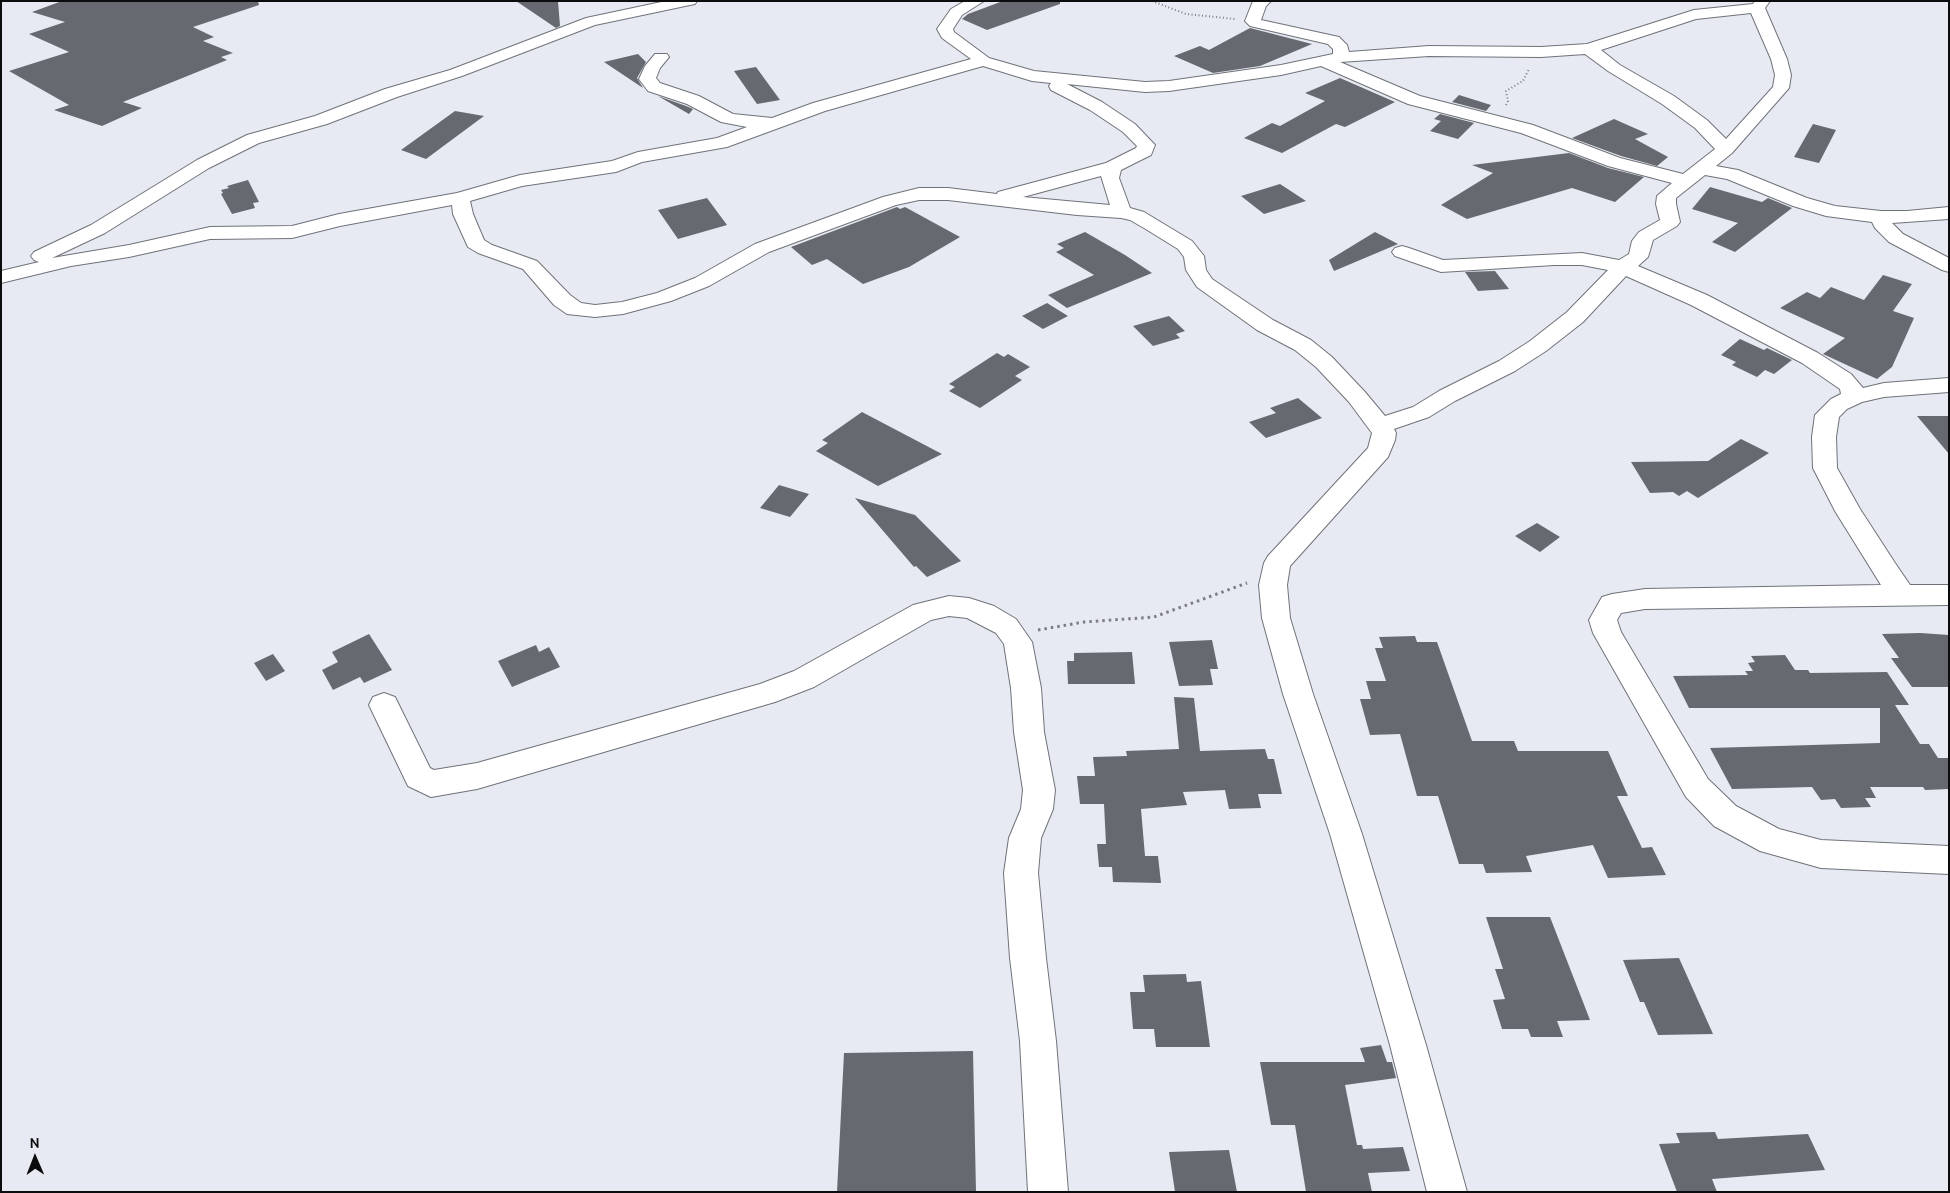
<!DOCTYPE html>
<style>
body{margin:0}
#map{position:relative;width:1950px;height:1193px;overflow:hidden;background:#e7eaf2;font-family:Cabin,sans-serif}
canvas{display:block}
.frame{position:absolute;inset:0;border:2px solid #0b0c0e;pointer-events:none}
.north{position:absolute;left:10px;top:1133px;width:50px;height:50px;-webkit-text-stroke:4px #e7eaf2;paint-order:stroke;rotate:359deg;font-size:14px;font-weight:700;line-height:20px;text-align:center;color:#0b0c0e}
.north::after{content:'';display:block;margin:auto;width:18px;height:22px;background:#0b0c0e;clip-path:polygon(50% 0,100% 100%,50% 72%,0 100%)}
</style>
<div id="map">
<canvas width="1950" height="1193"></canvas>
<div class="frame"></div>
<div class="north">N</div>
</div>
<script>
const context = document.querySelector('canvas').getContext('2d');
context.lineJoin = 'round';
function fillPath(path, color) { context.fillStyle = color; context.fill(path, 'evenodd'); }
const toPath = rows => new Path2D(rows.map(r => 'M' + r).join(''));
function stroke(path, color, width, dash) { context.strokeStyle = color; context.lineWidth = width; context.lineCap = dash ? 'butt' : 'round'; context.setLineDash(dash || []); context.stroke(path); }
fillPath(toPath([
 [62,1,258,1,259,5,193,27,214,37,203,41,233,53,221,57,227,60,123,102,142,108,102,126,54,110,69,105,9,71,69,52,29,34,65,22,32,12],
 [516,1,558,1,560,26,556,28],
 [1003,1,1060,1,1060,4,987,30,962,19,968,14],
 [1250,28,1312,44,1260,66,1213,73,1174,56,1200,46,1209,50],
 [638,54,646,62,637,78,643,88,604,62],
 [756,67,780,100,757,104,734,71],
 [1340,78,1395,102,1345,127,1336,124,1282,153,1244,138,1272,123,1280,126,1325,101,1305,93],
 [1459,95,1491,105,1486,111,1452,102],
 [658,96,686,106,693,109,689,114],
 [455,111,484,116,426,159,401,150],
 [1440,114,1474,123,1458,139,1430,131,1441,121,1434,119],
 [1614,119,1648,134,1635,139,1668,157,1657,166,1621,156,1572,138],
 [1813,124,1836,130,1819,163,1794,157],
 [1569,153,1608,168,1644,177,1615,202,1572,188,1467,219,1441,205,1493,173,1472,165],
 [248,180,259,202,253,203,255,208,232,214,221,194,223,193,221,190,229,188,227,186],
 [1280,184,1306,201,1264,214,1241,196],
 [1710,187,1762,202,1768,198,1792,208,1735,252,1712,242,1738,223,1692,209],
 [707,198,727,225,678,239,658,210],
 [897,207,900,209,905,207,960,237,909,267,863,284,827,259,812,265,791,247],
 [1085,232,1125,255,1152,273,1067,308,1048,295,1094,275,1056,252,1064,248,1057,244],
 [1375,232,1398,244,1334,271,1329,260],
 [1495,271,1509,289,1478,291,1465,272],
 [1883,275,1912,284,1893,311,1914,318,1892,367,1877,379,1823,354,1845,338,1780,308,1807,292,1820,298,1831,287,1864,300],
 [1047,303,1068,316,1043,329,1022,316],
 [1169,316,1185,331,1176,334,1180,338,1153,346,1133,326],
 [1740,339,1764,350,1767,348,1792,360,1774,374,1765,370,1757,377,1732,365,1736,362,1721,355],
 [997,353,1004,357,1008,354,1030,367,1015,376,1022,380,980,408,949,391,955,387,949,384],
 [1298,398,1322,418,1266,438,1249,422,1276,413,1270,408],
 [862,412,942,454,878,486,816,451,828,443,822,440],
 [1917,416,1949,416,1949,454],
 [1741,439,1769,453,1698,498,1687,491,1679,496,1673,492,1650,493,1631,462,1708,461],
 [779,485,809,494,790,517,760,508],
 [855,498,915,515,961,561,927,577,916,566,914,567],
 [1537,523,1560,537,1540,552,1515,536],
 [1920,633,1949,635,1949,687,1912,687,1891,658,1899,658,1882,634],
 [369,634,392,670,364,683,360,677,333,690,322,670,338,662,332,652],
 [1415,636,1417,642,1437,642,1472,741,1514,741,1518,751,1608,751,1628,796,1617,796,1642,848,1652,847,1666,875,1608,878,1593,845,1526,856,1532,872,1486,873,1483,864,1459,864,1438,796,1417,796,1400,734,1370,735,1360,699,1371,699,1366,681,1386,681,1375,648,1383,648,1379,637],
 [1212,640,1218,669,1210,669,1213,685,1179,686,1169,642],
 [536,645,539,652,549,647,560,667,512,687,498,661],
 [1132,652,1135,684,1068,684,1067,661,1074,661,1074,653],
 [273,654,285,671,266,681,254,663],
 [1785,655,1795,670,1808,670,1810,673,1887,672,1909,705,1895,705,1920,744,1929,744,1938,758,1949,758,1949,789,1925,790,1923,787,1870,787,1876,798,1865,798,1871,807,1841,808,1835,799,1821,800,1812,787,1732,789,1710,748,1880,743,1880,708,1689,708,1673,676,1748,675,1745,671,1753,671,1748,663,1755,662,1751,656],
 [1174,697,1194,698,1200,751,1265,749,1268,759,1274,759,1282,794,1258,794,1261,808,1229,809,1225,790,1183,792,1187,805,1141,809,1145,856,1158,856,1161,883,1113,882,1112,867,1099,867,1097,844,1106,844,1104,804,1080,804,1077,776,1095,776,1093,757,1127,756,1126,751,1179,749],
 [1486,917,1550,917,1590,1020,1557,1021,1563,1037,1531,1037,1528,1029,1502,1029,1493,1000,1505,999,1495,969,1503,969],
 [1679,958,1713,1034,1658,1035,1644,1002,1640,1002,1623,960],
 [1186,974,1187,982,1201,981,1210,1047,1156,1047,1154,1029,1133,1029,1130,992,1145,992,1143,975],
 [1381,1045,1387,1062,1392,1062,1396,1078,1345,1085,1357,1145,1362,1145,1363,1149,1403,1147,1410,1171,1368,1173,1372,1192,1306,1192,1295,1125,1271,1125,1260,1062,1365,1062,1360,1048],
 [973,1051,976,1192,837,1192,844,1053],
 [1715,1132,1718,1139,1808,1134,1825,1170,1712,1179,1717,1192,1677,1192,1659,1144,1680,1143,1676,1133],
 [1229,1150,1237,1192,1175,1192,1169,1152]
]), '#666970');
const minor = toPath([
 [666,1,697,1,695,4,690,5,595,25,462,76,397,97,327,124,259,143,209,168,105,233,52,258,129,245,210,227,292,226,339,214,457,193,520,175,612,161,638,152,717,138,747,127,721,122,687,104,648,91,639,79,645,66,655,54,667,54,669,57,660,68,656,78,660,83,699,96,733,114,772,118,813,103,971,59,942,38,937,29,951,9,965,1,984,1,962,15,953,29,954,32,989,58,1034,71,1145,82,1169,81,1281,65,1333,54,1333,49,1328,44,1250,26,1245,21,1253,1,1271,1,1266,6,1261,20,1339,37,1347,45,1349,52,1429,46,1541,47,1587,44,1694,10,1753,4,1755,1,1770,1,1765,8,1787,59,1791,75,1789,88,1732,153,1716,166,1738,170,1807,198,1835,206,1881,211,1907,211,1949,207,1949,219,1892,223,1903,234,1949,258,1949,272,1942,270,1889,242,1875,228,1872,222,1826,216,1793,206,1727,179,1705,175,1676,198,1676,204,1680,222,1677,226,1653,240,1648,257,1638,266,1707,295,1818,353,1851,374,1863,388,1884,383,1949,378,1949,392,1884,397,1862,402,1847,409,1839,417,1836,437,1837,468,1860,509,1895,563,1910,585,1949,585,1949,605,1645,609,1621,613,1617,620,1621,632,1708,779,1736,806,1779,829,1821,840,1949,846,1949,874,1821,868,1760,851,1714,826,1686,797,1593,633,1589,620,1602,597,1612,594,1645,589,1881,585,1835,511,1813,468,1812,437,1815,415,1831,399,1841,394,1840,389,1802,363,1691,305,1626,276,1583,322,1546,351,1515,371,1455,401,1429,417,1394,429,1396,433,1395,440,1388,457,1290,566,1287,585,1290,618,1313,694,1362,834,1426,1045,1467,1192,1427,1192,1390,1045,1330,834,1283,694,1262,618,1259,585,1264,563,1268,556,1368,448,1372,433,1349,402,1316,367,1295,350,1257,330,1197,287,1186,270,1184,257,1178,249,1144,228,1130,220,1121,218,1077,215,948,200,919,200,896,205,769,252,709,286,671,301,623,314,595,317,567,314,554,305,523,269,478,253,468,247,453,214,452,205,340,226,292,238,210,239,129,257,71,266,1,283,1,271,39,262,34,260,31,256,34,252,91,225,197,160,247,135,315,116,385,89,450,70,586,18,666,1],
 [1751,13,1771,59,1775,75,1773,87,1726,139,1707,120,1674,96,1620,65,1601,50,1696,19,1751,13],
 [1585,54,1608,71,1662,104,1695,128,1715,149,1683,174,1620,158,1533,125,1420,96,1340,62,1429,56,1541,57,1585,54],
 [983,66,1032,81,1051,83,1049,86,1051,90,1090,110,1123,132,1137,146,1136,148,1106,163,998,192,997,194,948,188,919,188,883,197,755,244,695,278,657,293,622,302,595,305,581,303,570,295,537,261,492,245,484,240,473,214,470,201,522,186,616,172,642,162,727,147,825,111,983,66],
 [1321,66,1408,104,1521,133,1608,166,1672,183,1657,196,1656,204,1660,220,1639,232,1632,241,1629,254,1619,260,1582,253,1443,260,1409,248,1402,246,1395,248,1392,252,1395,256,1441,272,1554,265,1582,265,1608,270,1567,312,1530,341,1499,361,1439,391,1413,407,1385,416,1365,392,1332,357,1311,340,1273,320,1212,279,1206,270,1204,256,1192,241,1144,212,1130,208,1119,178,1121,170,1151,155,1155,145,1135,124,1102,102,1067,84,1145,92,1169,91,1281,75,1321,66],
 [1101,176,1110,205,1023,197,1101,176],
 [949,596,969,598,994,606,1016,619,1032,642,1041,688,1044,732,1055,790,1053,809,1041,838,1038,873,1046,958,1056,1041,1068,1192,1028,1192,1020,1041,1010,958,1004,873,1009,838,1021,809,1023,790,1014,732,1011,688,1004,644,996,633,967,618,949,616,931,620,814,687,775,702,477,789,431,797,408,786,369,705,373,697,384,693,395,697,430,768,434,770,477,763,760,684,794,671,913,605,949,596]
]);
stroke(minor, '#6f7279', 2);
stroke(toPath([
 [1152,1,1186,14,1235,19],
 [1506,105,1508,101,1506,91,1523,81,1529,69]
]), '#7c7e83', 2, [1, 2.5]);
stroke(toPath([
 [1038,630,1084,622,1154,617,1247,583]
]), '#7c7e83', 3, [2.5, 4]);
fillPath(minor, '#fff');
</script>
